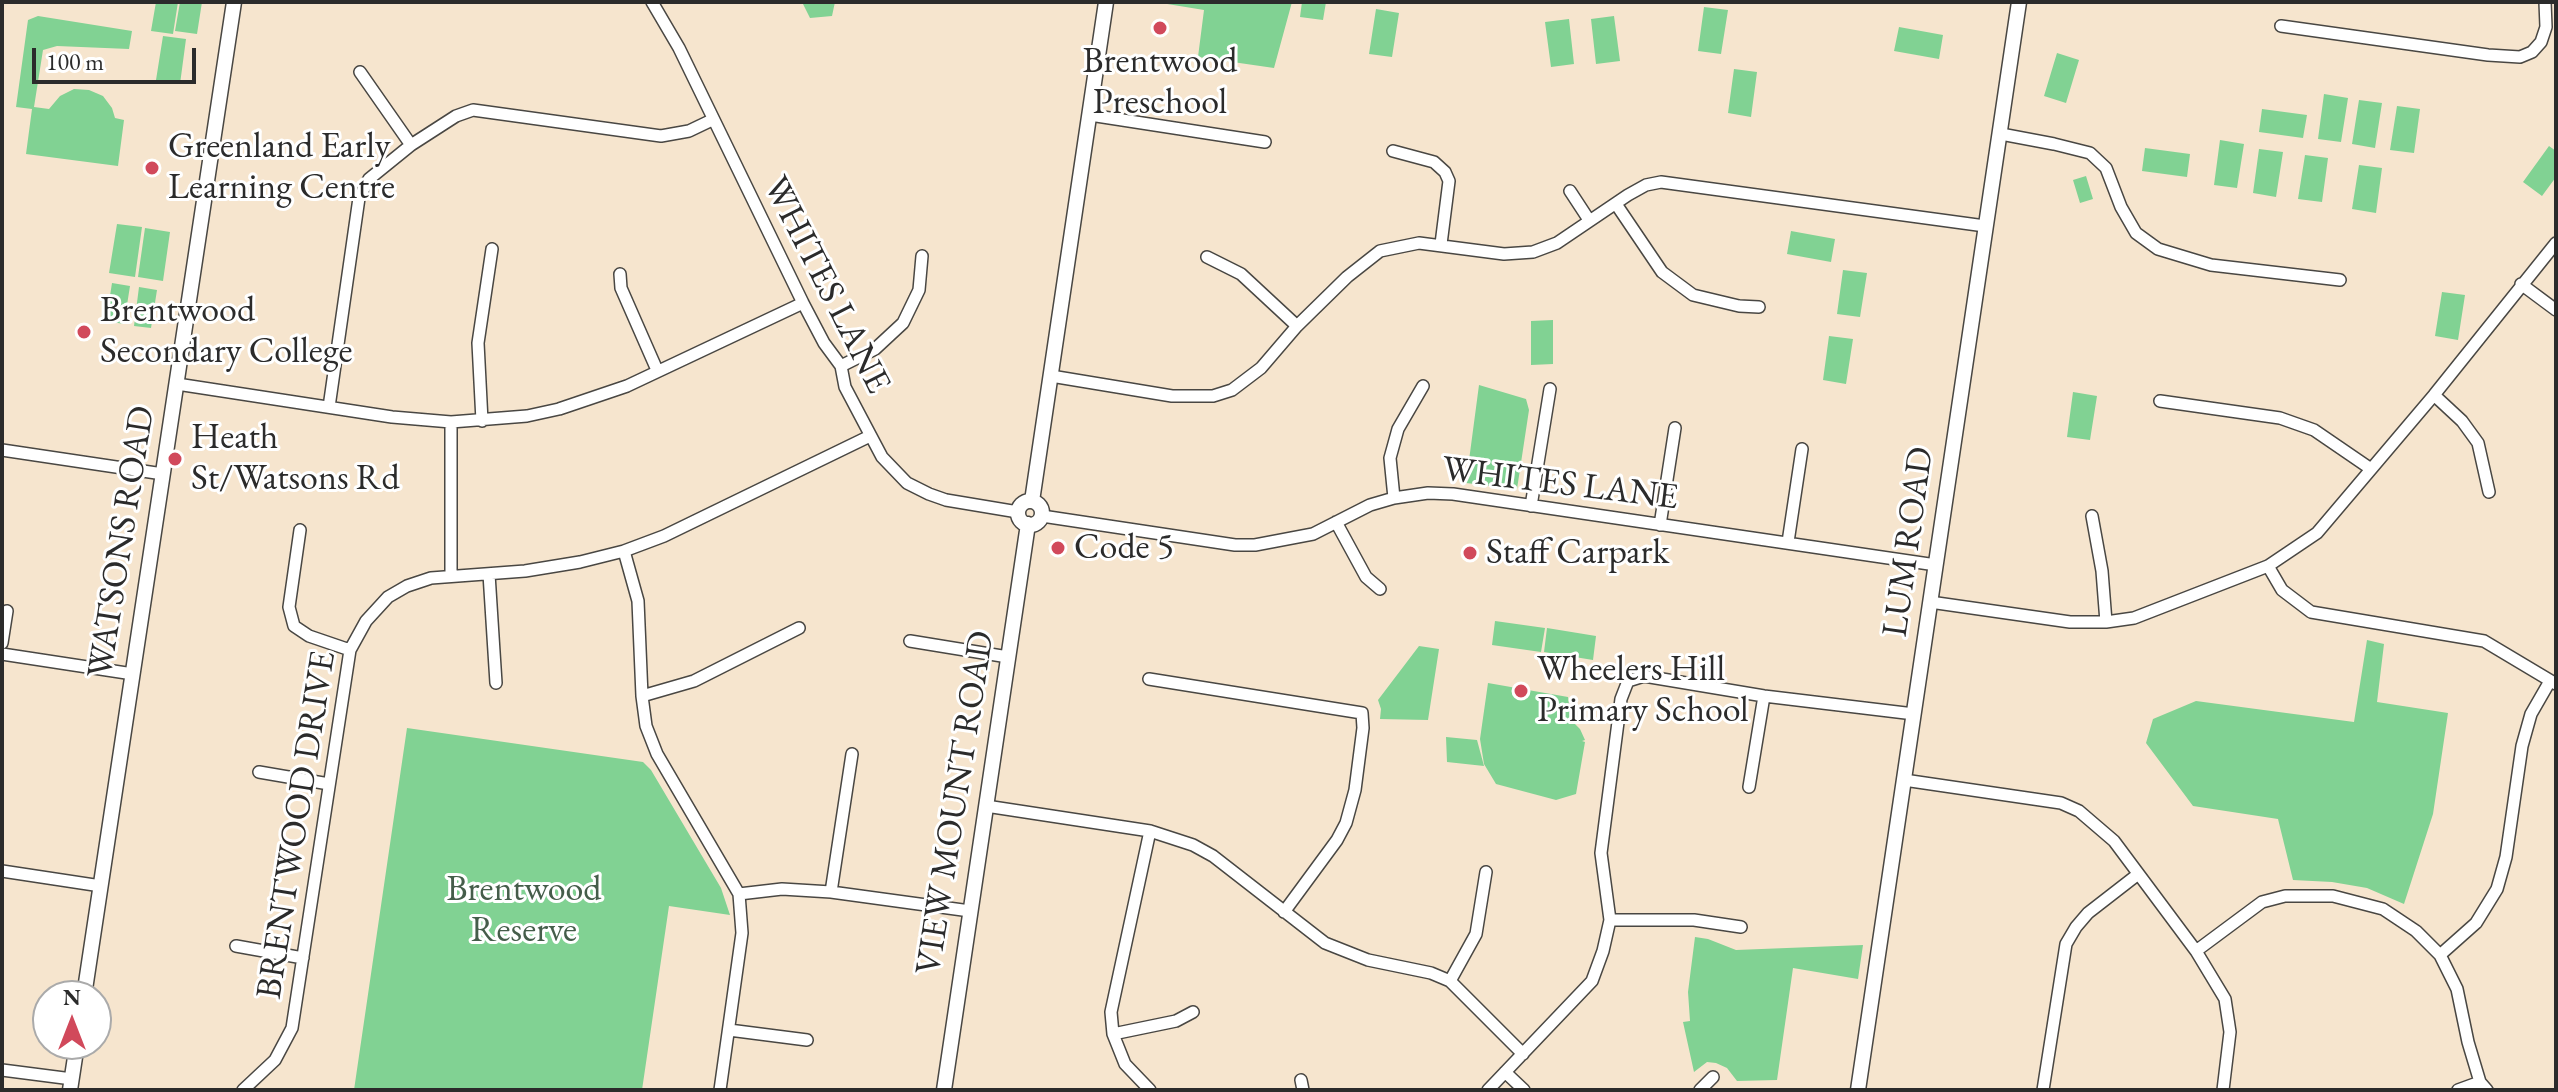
<!DOCTYPE html>
<style>
body{margin:0}
#map{position:relative;width:2558px;height:1092px;overflow:hidden;background:#f6e5ce;font-family:"EB Garamond",serif}
canvas{display:block}
.frame{position:absolute;inset:0;border:4px solid #2b2b2b;pointer-events:none}
.north{position:absolute;left:32px;top:980px;width:80px;height:80px;box-sizing:border-box;background:#fff;border:2px solid #aaa;border-radius:50%;rotate:0deg;font-size:22px;font-weight:700;line-height:32px;text-align:center;color:#2b2b2b}
.north::after{content:'';display:block;margin:auto;width:28px;height:36px;background:#d1495b;clip-path:polygon(50% 0,100% 100%,50% 72%,0 100%)}
.scale{position:absolute;left:32px;top:48px;width:164px;height:36px;box-sizing:border-box;border:4px solid #2b2b2b;border-top:0;padding-left:10px;font-size:24px;line-height:28px;white-space:nowrap;color:#2b2b2b;-webkit-text-stroke:6px #fff;paint-order:stroke}
</style>
<div id="map">
<canvas width="2558" height="1092"></canvas>
<div class="frame"></div>
<div class="north">N</div>
<div class="scale">100 m</div>
</div>
<script>
const context = document.querySelector('canvas').getContext('2d');
context.lineJoin = 'round';
function fillPath(path, color) { context.fillStyle = color; context.fill(path, 'evenodd'); }
const toPath = rows => new Path2D(rows.map(r => 'M' + r).join(''));
function stroke(path, color, width, dash) { context.strokeStyle = color; context.lineWidth = width; context.lineCap = dash ? 'butt' : 'round'; context.setLineDash(dash || []); context.stroke(path); }
function label(font, color, halo, rows, align = 'center') {
  context.font = font + ' "EB Garamond",serif'; context.lineWidth = 6; context.setLineDash([]); context.textBaseline = 'middle'; context.strokeStyle = halo; context.fillStyle = color; for (const [text, x, y, turn = 0] of rows) {
    context.save(); context.translate(x, y); context.rotate((+turn || 0) * Math.PI / 180); context.textAlign = isNaN(turn) ? turn : align; if (halo) context.strokeText(text, 0, 0); context.fillText(text, 0, 0); context.restore();
  }
}
fillPath(toPath([
 [156,2,178,2,173,34,151,31],
 [180,2,202,2,197,34,175,31],
 [802,2,835,2,832,16,810,18],
 [1155,2,1292,2,1274,68,1198,57,1204,10],
 [1302,2,1326,2,1323,20,1300,17],
 [1704,7,1728,10,1721,54,1698,51],
 [1376,9,1399,13,1392,57,1369,54],
 [38,16,132,31,129,49,57,46,43,50,34,107,49,109,60,96,74,89,89,90,103,96,112,108,115,118,124,120,118,166,26,154,32,109,16,107,28,20],
 [1614,16,1620,61,1596,64,1591,19],
 [1569,19,1574,64,1551,67,1545,22],
 [1899,27,1943,35,1939,59,1894,51],
 [163,36,186,39,180,84,156,80],
 [2057,53,2079,60,2066,103,2044,96],
 [1734,69,1757,72,1751,117,1728,113],
 [2324,94,2348,98,2341,142,2318,139],
 [2359,100,2382,103,2375,148,2352,144],
 [2397,106,2420,109,2414,153,2390,150],
 [2262,109,2307,115,2303,138,2259,132],
 [2220,140,2244,144,2237,188,2214,185],
 [2549,146,2556,151,2556,177,2542,196,2523,182],
 [2145,148,2190,154,2187,177,2142,171],
 [2259,149,2283,152,2276,197,2253,193],
 [2305,155,2328,158,2322,202,2298,199],
 [2359,165,2382,168,2376,213,2352,209],
 [2086,176,2093,199,2080,203,2073,180],
 [117,224,142,227,135,277,109,273],
 [145,228,170,232,163,281,138,277],
 [1791,231,1835,239,1831,262,1787,254],
 [1843,270,1867,273,1860,317,1837,314],
 [112,283,130,286,124,324,106,321],
 [139,287,157,290,151,328,134,326],
 [2442,292,2465,295,2458,340,2435,336],
 [1553,320,1553,364,1531,365,1531,321],
 [1829,336,1853,339,1846,384,1823,380],
 [1479,385,1526,399,1529,410,1517,489,1466,483],
 [2073,392,2097,396,2090,440,2067,437],
 [1495,621,1545,628,1541,652,1492,645],
 [1547,628,1596,636,1593,660,1544,652],
 [2367,640,2384,644,2377,702,2448,713,2433,814,2404,904,2367,888,2332,882,2293,880,2278,819,2193,806,2146,743,2153,719,2196,701,2354,722],
 [1419,646,1439,649,1428,720,1380,719,1381,709,1378,700],
 [1488,683,1568,697,1571,720,1580,729,1585,740,1582,741,1585,742,1576,794,1556,800,1496,784,1484,764,1480,739],
 [407,728,643,762,651,770,721,888,730,915,669,906,642,1090,354,1090],
 [1446,737,1477,740,1484,766,1447,762],
 [1695,937,1708,939,1736,950,1863,945,1858,979,1793,968,1777,1080,1737,1081,1727,1068,1716,1063,1707,1062,1694,1072,1683,1022,1690,1021,1688,992]
]), '#81d293');
const street = toPath([
 [652,2,679,48,803,303,824,343,841,366,845,387,882,457,907,483,929,494,946,500,1018,512],
 [2281,26,2488,55,2520,57,2532,52,2541,42,2546,27,2545,2],
 [360,72,411,145],
 [1090,115,1265,142],
 [2001,134,2054,144,2090,153,2106,168,2121,207,2136,233,2158,249,2211,265,2340,280],
 [1393,151,1434,162,1445,172,1449,181,1441,244],
 [1570,191,1589,220],
 [1616,204,1662,272,1693,295,1739,306,1759,307],
 [1207,257,1241,274,1297,326],
 [620,274,621,288,657,370],
 [2521,284,2556,310],
 [841,366,875,349,903,323,919,290,922,256],
 [1051,376,1172,396,1213,396,1232,390,1261,368,1297,326,1347,277,1380,251,1419,243,1504,254,1533,252,1557,243,1628,195,1646,185,1661,182,1985,226],
 [177,384,392,417,451,422,527,416,559,409,627,386,803,303],
 [2434,395,2462,421,2478,443,2489,492],
 [2160,401,2280,418,2314,430,2371,469],
 [329,407,359,198,369,179,411,145,456,116,473,110,661,136,689,131,712,120],
 [482,421,478,343,492,249],
 [2,450,163,474],
 [1394,498,1390,458,1398,429,1423,386],
 [1531,506,1550,389],
 [1042,516,1235,545,1255,545,1313,534,1370,505,1394,498,1428,493,1453,494,1936,565],
 [2092,516,2102,571,2106,622],
 [1336,522,1366,577,1380,589],
 [1660,525,1675,428],
 [300,530,289,607,294,626,309,636,350,650],
 [1788,542,1802,449],
 [624,551,638,601,642,696,646,726,657,754,739,894,742,933,720,1090],
 [2268,566,2282,590,2311,612,2484,641,2556,684],
 [489,574,496,683],
 [451,575,451,422],
 [1930,602,2070,622,2106,622,2134,618,2268,566,2317,533,2434,395,2556,243],
 [910,641,1008,657],
 [2,643,7,611],
 [2,654,133,674],
 [1149,679,1362,713,1363,728,1355,790,1346,823,1337,840,1284,912],
 [642,696,694,681,799,628],
 [259,772,329,784],
 [1904,780,2061,803,2079,811,2114,841,2196,951,2225,999,2230,1032,2223,1090],
 [1749,787,1764,696],
 [986,806,1150,831,1193,845,1213,856,1325,943,1368,960,1431,973,1450,981,1523,1054],
 [2,871,101,886],
 [831,892,852,754],
 [739,894,782,889,831,892,970,911],
 [1610,920,1694,920,1741,927],
 [236,946,303,958],
 [2196,951,2262,902,2285,896,2333,896,2383,909,2416,931,2440,955,2457,989,2468,1042,2480,1082,2487,1090],
 [2440,955,2476,923,2497,889,2506,857,2522,746,2531,714,2550,681],
 [1450,981,1476,934,1486,872],
 [729,1030,807,1040],
 [1113,1034,1176,1021,1193,1012],
 [2,1070,72,1079],
 [1505,1072,1524,1090],
 [1301,1080,1303,1090],
 [243,1090,275,1060,292,1028,350,650,366,621,388,597,407,586,431,578,525,571,580,562,624,551,664,536,870,436],
 [1150,1090,1125,1064,1113,1034,1111,1012,1150,831],
 [1488,1090,1592,981,1603,951,1610,920,1601,853,1621,699,1628,681,1644,676,1764,696,1914,714],
 [1700,1090,1713,1077],
 [2043,1090,2066,944,2076,927,2088,913,2137,875],
 [2458,1090,2480,1082]
]);
const secondary = toPath([
 [1032,501,1106,2],
 '1018 513a12 12 0 1 1 24 0a12 12 0 1 1-24 0Z',
 [84,996,234,2],
 [70,1090,77,1044],
 [944,1090,1028,524],
 [1858,1090,2019,2]
]);
stroke(street, '#494743', 14);
stroke(secondary, '#494743', 17);
stroke(street, '#fff', 11);
stroke(secondary, '#fff', 14);
for (const [x, y, r, color] of [
 [1160,28,8,"#d1495b"],
 [152,168,8,"#d1495b"],
 [84,332,8,"#d1495b"],
 [175,459,8,"#d1495b"],
 [1058,548,8,"#d1495b"],
 [1470,553,8,"#d1495b"],
 [1521,691,8,"#d1495b"]
]) { const dot = new Path2D(); dot.arc(x, y, r, 0, 2 * Math.PI); context.fillStyle = color; context.fill(dot); stroke(dot, '#fff', 3); }
label('36px', '#2b2b2b', '#fff', [
 ["Brentwood",1160,62,"center"],
 ["Preschool",1160,103,"center"],
 ["Greenland Early",168,147],
 ["Learning Centre",168,188],
 ["Brentwood",100,311],
 ["Secondary College",100,352],
 ["Heath",191,438],
 ["St/Watsons Rd",191,479],
 ["Code 5",1074,548],
 ["Staff Carpark",1486,553],
 ["Wheelers Hill",1537,670],
 ["Primary School",1537,711]
], 'left');
label('36px', '#2b2b2b', '#fff', [
 ["WHITES LANE",826,285,63],
 ["WHITES LANE",1560,484,7],
 ["WATSONS ROAD",122,542,-81],
 ["LUM ROAD",1909,542,-82],
 ["VIEW MOUNT ROAD",956,803,-81],
 ["BRENTWOOD DRIVE",297,825,-81]
]);
label('36px', '#455d4a', '#fff', [
 ["Brentwood",524,890],
 ["Reserve",524,931]
]);
</script>
